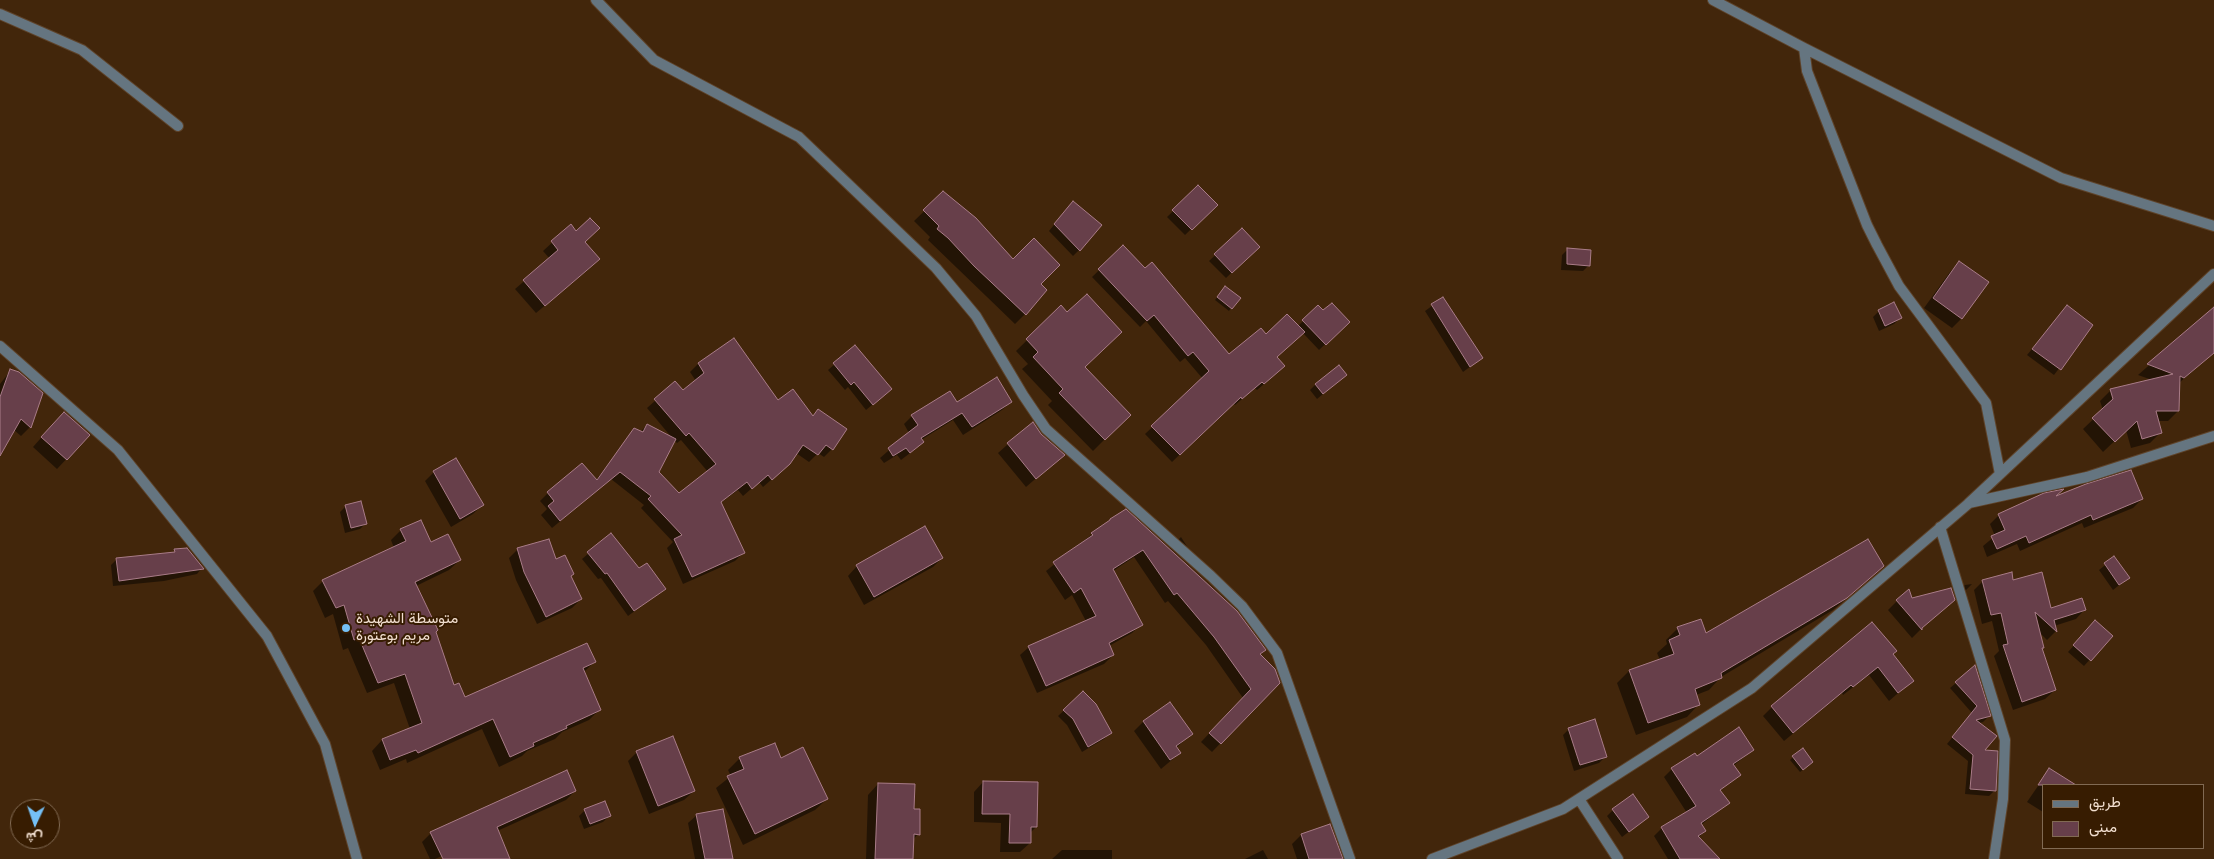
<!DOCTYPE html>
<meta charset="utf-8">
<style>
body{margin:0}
#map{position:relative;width:2214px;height:859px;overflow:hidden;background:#42260b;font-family:Helvetica,Vazirmatn,sans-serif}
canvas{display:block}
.legend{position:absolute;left:2042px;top:784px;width:162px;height:65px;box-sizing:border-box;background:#371c01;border:1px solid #816a53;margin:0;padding:6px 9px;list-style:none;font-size:15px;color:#f1decf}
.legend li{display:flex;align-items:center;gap:10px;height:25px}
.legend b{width:25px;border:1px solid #816a53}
.north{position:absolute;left:10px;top:799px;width:50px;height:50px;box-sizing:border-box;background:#371c01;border:1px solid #816a53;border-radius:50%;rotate:183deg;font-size:14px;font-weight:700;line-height:20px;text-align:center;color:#f1decf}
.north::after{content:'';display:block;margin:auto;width:18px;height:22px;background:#75c0f6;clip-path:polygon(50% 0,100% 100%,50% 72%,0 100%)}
</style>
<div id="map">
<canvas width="2214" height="859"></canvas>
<ul class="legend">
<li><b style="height:6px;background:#657580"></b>طريق</li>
<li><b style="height:14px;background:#673f4a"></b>مبنى</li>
</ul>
<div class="north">ش</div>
</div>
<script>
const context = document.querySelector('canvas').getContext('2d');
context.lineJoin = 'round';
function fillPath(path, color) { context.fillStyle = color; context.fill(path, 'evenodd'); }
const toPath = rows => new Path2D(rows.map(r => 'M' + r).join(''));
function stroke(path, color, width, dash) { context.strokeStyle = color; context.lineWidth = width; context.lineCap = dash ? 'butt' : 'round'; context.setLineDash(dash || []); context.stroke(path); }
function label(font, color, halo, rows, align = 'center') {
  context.font = font + ' Helvetica,Vazirmatn,sans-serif'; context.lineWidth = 4; context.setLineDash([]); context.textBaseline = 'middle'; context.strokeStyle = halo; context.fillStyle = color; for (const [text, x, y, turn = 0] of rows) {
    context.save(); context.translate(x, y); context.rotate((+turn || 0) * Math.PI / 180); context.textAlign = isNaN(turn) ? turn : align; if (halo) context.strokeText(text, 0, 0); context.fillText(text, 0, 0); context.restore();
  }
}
fillPath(toPath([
 [1198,187,1216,205,1185,235,1167,217],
 [943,193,1040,284,1025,314,1015,324,928,240,930,237,914,221],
 [1067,209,1079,250,1073,256,1049,231],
 [570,226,584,242,590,268,536,313,515,289,550,259,543,251],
 [1242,230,1258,247,1226,278,1209,261],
 [1123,247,1229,356,1266,336,1298,326,1318,307,1323,312,1348,322,1319,350,1302,332,1276,357,1277,373,1257,390,1255,388,1235,405,1233,403,1172,462,1145,434,1203,379,1185,358,1180,362,1146,321,1140,327,1092,277],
 [1568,249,1589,265,1583,271,1561,270,1562,255],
 [1959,263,1987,283,1961,319,1952,328,1924,308,1950,272],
 [1223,290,1231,308,1229,311,1215,300],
 [1443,298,1482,358,1463,372,1425,311],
 [1061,307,1083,368,1129,415,1093,451,1048,405,1052,401,1022,369,1028,364,1016,351],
 [2214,308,2214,352,2179,383,2178,411,2168,421,2157,421,2160,433,2150,443,2131,448,2126,430,2103,452,2083,429,2103,410,2100,401,2111,390,2152,380,2138,375],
 [1879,311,1900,318,1894,324,1879,331,1873,317],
 [2062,313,2092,325,2054,375,2027,355],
 [734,339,777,402,812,417,818,411,832,449,824,457,818,453,809,462,796,453,780,472,763,487,759,482,743,496,738,490,720,503,743,553,735,561,683,584,667,548,673,542,641,508,644,505,611,479,552,528,541,515,547,509,540,501,548,493,596,480,635,430,640,432,647,425,673,439,647,408,675,383,683,392,696,381,690,372,698,364],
 [674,440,677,443,681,440,708,472,679,494,658,472],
 [855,347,891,389,866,410,848,387,845,390,828,370],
 [11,370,42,394,30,427,21,436,14,430,0,455,0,384],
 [1346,375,1317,399,1310,390,1316,384],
 [1011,402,1002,410,963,435,953,420,921,440,922,442,914,450,901,460,897,455,884,463,880,458,909,433,904,424,912,416,957,403],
 [55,422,89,435,57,469,33,447],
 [1032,423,1040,435,1063,455,1026,487,998,453],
 [434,472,482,505,473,514,451,527,425,481],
 [2142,499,2133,508,2084,528,2082,523,2020,551,2017,544,1987,557,1983,546,1995,536,1990,524,1999,515],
 [346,506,366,523,360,529,345,533,340,512],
 [1110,520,1265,650,1259,655,1279,682,1212,752,1201,742,1243,698,1206,645,1168,601,1165,603,1134,557,1113,571,1141,624,1132,633,1109,646,1113,655,1104,664,1037,693,1020,655,1029,647,1086,621,1072,595,1065,600,1046,571],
 [925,528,942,558,933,567,864,605,848,576,857,566],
 [401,530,460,560,449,570,416,586,454,687,465,699,594,662,583,673,600,709,589,720,562,732,555,739,527,751,522,756,499,767,482,729,407,763,406,759,380,770,372,751,382,740,410,729,394,683,367,693,348,648,343,650,333,614,325,618,313,591,323,581,394,548,391,540],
 [610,535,639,570,664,589,628,616,601,578,598,579,582,559],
 [1181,537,1188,548,1180,556,1170,548],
 [518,549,555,561,570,576,581,599,572,608,537,624,516,580,509,558],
 [175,551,202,568,197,574,164,581,113,586,111,565,117,559,172,554],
 [2114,558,2128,578,2113,590,2099,570],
 [1883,566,1833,610,1721,677,1709,690,1696,695,1699,704,1687,717,1636,735,1617,683,1629,671,1660,660,1657,653,1667,644,1666,640,1678,628,1705,634],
 [1983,581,2013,581,2050,610,2085,609,2076,619,2054,626,2056,631,2047,640,2039,632,2041,649,2055,690,2045,699,2013,710,1994,656,1999,651,1992,621,1982,624,1974,590],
 [1972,584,1966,590,1957,598,1956,595,1965,585],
 [1897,601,1921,629,1912,638,1888,610],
 [2090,628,2111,636,2084,666,2068,652],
 [1891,655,1912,681,1889,701,1869,675,1843,695,1842,693,1784,741,1763,716,1772,707],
 [1956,683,1989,716,1983,722,1979,723,1983,751,1995,790,1989,796,1965,794,1968,761,1947,744,1972,713,1950,688],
 [1083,693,1110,733,1104,739,1082,752,1067,725,1058,716],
 [1170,704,1191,734,1176,748,1180,753,1161,769,1134,731,1143,722],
 [1569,729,1605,757,1599,763,1574,771,1563,735],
 [1753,750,1733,766,1739,775,1719,791,1728,803,1701,825,1705,831,1698,838,1718,859,1668,859,1654,836,1662,828,1687,813,1664,777,1672,769,1695,754,1697,758],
 [637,752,694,791,684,800,649,814,628,761],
 [1793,757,1809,765,1800,772,1790,760],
 [740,758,780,759,827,799,815,810,743,845,716,788,731,776,728,770],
 [2049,770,2073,785,2043,785,2043,812,2027,802],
 [983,782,1036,827,1030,833,1030,843,1020,852,1000,852,1001,823,974,822,974,792],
 [878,784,913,810,918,834,913,840,912,859,866,859,868,795],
 [575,791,566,800,435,859,430,859,422,842,431,833],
 [585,810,609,816,603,822,584,829,579,816],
 [1613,810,1648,817,1622,837,1607,816],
 [697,815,732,859,695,859,688,823],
 [1330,826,1342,859,1297,859,1292,844,1301,835],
 [1062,850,1112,850,1112,859,1052,859],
 [1263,850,1268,859,1245,859]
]), '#0007');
const building = toPath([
 [1198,185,1218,205,1192,230,1172,210,1198,185],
 [943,191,976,218,1013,259,1034,238,1060,265,1041,284,1047,290,1026,315,974,266,948,238,937,229,939,226,923,210,943,191],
 [1073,201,1102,225,1080,251,1054,224,1073,201],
 [590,218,600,228,585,242,600,259,545,306,523,280,558,250,551,241,571,224,576,231,590,218],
 [1242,228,1260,247,1232,273,1214,254,1242,228],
 [1123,245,1145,268,1152,262,1229,354,1261,328,1266,334,1287,314,1305,332,1277,357,1285,366,1264,384,1262,382,1242,399,1241,397,1180,455,1151,426,1209,371,1193,352,1188,356,1154,315,1147,321,1098,269,1123,245],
 [1567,248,1591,250,1590,266,1567,264,1567,248],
 [1959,261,1989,282,1962,319,1933,298,1959,261],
 [1225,286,1241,298,1232,309,1217,297,1225,286],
 [1087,294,1122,332,1085,367,1131,415,1105,440,1059,393,1063,389,1033,357,1038,352,1026,339,1061,305,1067,312,1087,294],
 [1443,297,1483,358,1470,367,1431,304,1443,297],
 [1894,302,1902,318,1885,326,1878,310,1894,302],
 [1332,303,1350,322,1326,345,1302,320,1318,305,1323,310,1332,303],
 [2067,305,2093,325,2061,370,2032,349,2067,305],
 [2214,307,2214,353,2184,378,2180,376,2179,411,2156,411,2162,433,2142,439,2137,421,2115,442,2092,418,2113,399,2110,389,2173,374,2147,364,2214,307],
 [734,338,778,400,793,389,813,416,818,409,847,429,833,450,826,445,818,455,803,445,790,464,772,480,768,475,752,489,747,482,721,502,745,553,692,577,674,539,682,535,648,499,651,496,620,472,560,521,548,506,554,501,547,492,582,463,597,480,634,428,643,432,647,424,676,439,659,472,679,493,716,464,689,433,686,436,654,399,675,381,683,390,704,373,698,363,734,338],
 [855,345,892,389,873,405,854,382,851,385,833,363,855,345],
 [1339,365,1347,375,1323,394,1315,384,1339,365],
 [10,369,19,372,43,393,31,428,21,419,0,456,0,397,10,369],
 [997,377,1012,402,972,427,962,413,921,438,924,442,910,453,906,448,893,456,888,448,918,425,911,415,950,391,957,402,997,377],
 [64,412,90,435,67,460,41,437,64,412],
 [1033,422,1041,434,1065,455,1036,479,1007,443,1033,422],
 [456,458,484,505,460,519,433,471,456,458],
 [2131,470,2143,499,2093,520,2091,515,2029,543,2026,536,1997,549,1991,536,2005,530,1998,514,2044,493,2064,489,2056,496,2086,484,2131,470],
 [361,501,367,524,351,528,345,505,361,501],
 [1126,509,1237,611,1266,650,1260,654,1275,669,1280,683,1221,744,1209,733,1251,689,1214,637,1177,593,1174,595,1143,550,1113,569,1143,625,1109,643,1114,655,1046,686,1028,646,1096,616,1081,588,1074,593,1053,562,1093,535,1091,533,1110,520,1110,519,1126,509],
 [421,520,431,542,448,534,461,560,415,582,438,630,436,632,454,685,459,683,465,697,587,643,596,662,583,668,601,710,566,726,567,728,533,743,534,746,510,757,493,719,418,753,416,750,390,760,382,739,422,723,405,674,378,683,359,638,354,640,344,605,336,608,322,580,406,541,400,529,421,520],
 [925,526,943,558,874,597,856,565,925,526],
 [611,533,639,568,647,563,666,589,634,611,607,573,605,574,587,552,611,533],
 [549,539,556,559,565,555,574,574,571,576,582,599,546,617,524,572,517,548,549,539],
 [1868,539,1884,566,1847,598,1721,673,1722,678,1695,689,1700,705,1648,723,1629,670,1674,654,1669,640,1680,635,1677,627,1701,619,1706,633,1868,539],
 [187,548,204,569,119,581,116,558,175,552,174,549,187,548],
 [2114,556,2130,578,2119,585,2104,563,2114,556],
 [2012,572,2013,580,2042,572,2051,608,2082,598,2086,610,2054,620,2057,632,2035,612,2044,648,2042,648,2056,690,2022,702,2003,645,2008,644,2001,613,1991,615,1982,580,2012,572],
 [1951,588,1955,600,1922,628,1922,630,1896,600,1909,589,1912,598,1951,588],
 [2095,620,2113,636,2091,661,2073,645,2095,620],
 [1872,622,1897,651,1893,654,1914,681,1898,693,1878,667,1853,687,1851,685,1793,733,1771,706,1872,622],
 [1975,665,1991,716,1976,720,1997,736,1985,750,1998,751,1996,791,1970,789,1973,755,1952,737,1977,706,1955,682,1975,665],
 [1083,691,1096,704,1112,733,1088,747,1073,719,1063,710,1083,691],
 [1170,702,1193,734,1176,746,1181,753,1170,760,1143,721,1170,702],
 [1595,719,1607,757,1580,765,1568,728,1595,719],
 [1739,727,1754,750,1733,764,1741,775,1720,790,1730,803,1701,823,1706,831,1698,836,1720,859,1680,859,1661,827,1696,806,1671,768,1695,753,1697,756,1739,727],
 [673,736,695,791,658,806,636,751,673,736],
 [775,743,781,758,803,747,828,799,755,834,727,776,744,769,739,757,775,743],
 [1803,748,1813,762,1803,770,1792,756,1803,748],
 [2049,768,2076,785,2038,785,2049,768],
 [567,770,576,791,497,827,510,859,443,859,430,832,567,770],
 [983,781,1038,782,1037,827,1031,827,1031,843,1009,843,1010,814,982,814,983,781],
 [878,783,915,784,914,809,920,809,920,835,914,834,913,859,875,859,878,783],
 [1633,794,1649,817,1629,832,1612,809,1633,794],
 [605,801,611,816,590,824,584,809,605,801],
 [723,809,733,859,705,859,696,814,723,809],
 [1330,824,1343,859,1309,859,1301,834,1330,824]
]);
fillPath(building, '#673f4a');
stroke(building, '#a97c88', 1);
const street = toPath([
 [596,0,654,60,799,137,936,268,976,316,1023,395,1046,429,1211,576,1242,606,1277,653,1350,859],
 [1713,0,1804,48,2061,178,2214,226],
 [0,14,82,50,178,126],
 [1804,48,1807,71,1867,225,1877,245,1899,286,1986,403,2000,474],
 [0,346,118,450,267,636,325,744,357,859],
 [1969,503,2087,477,2214,436],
 [1940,527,2005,740,2003,799,1994,859],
 [1579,799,1618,859],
 [1432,859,1563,809,1752,688,1968,504,2214,274]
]);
stroke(street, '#5e432a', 12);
stroke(street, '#657580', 10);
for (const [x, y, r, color] of [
 [346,628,5,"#75c0f6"]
]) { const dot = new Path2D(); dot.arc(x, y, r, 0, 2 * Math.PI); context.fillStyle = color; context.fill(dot); stroke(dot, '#371c01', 2); }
label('15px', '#f1decf', '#371c01', [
 ["متوسطة الشهيدة",356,619],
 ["مريم بوعتورة",356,636]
], 'left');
</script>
